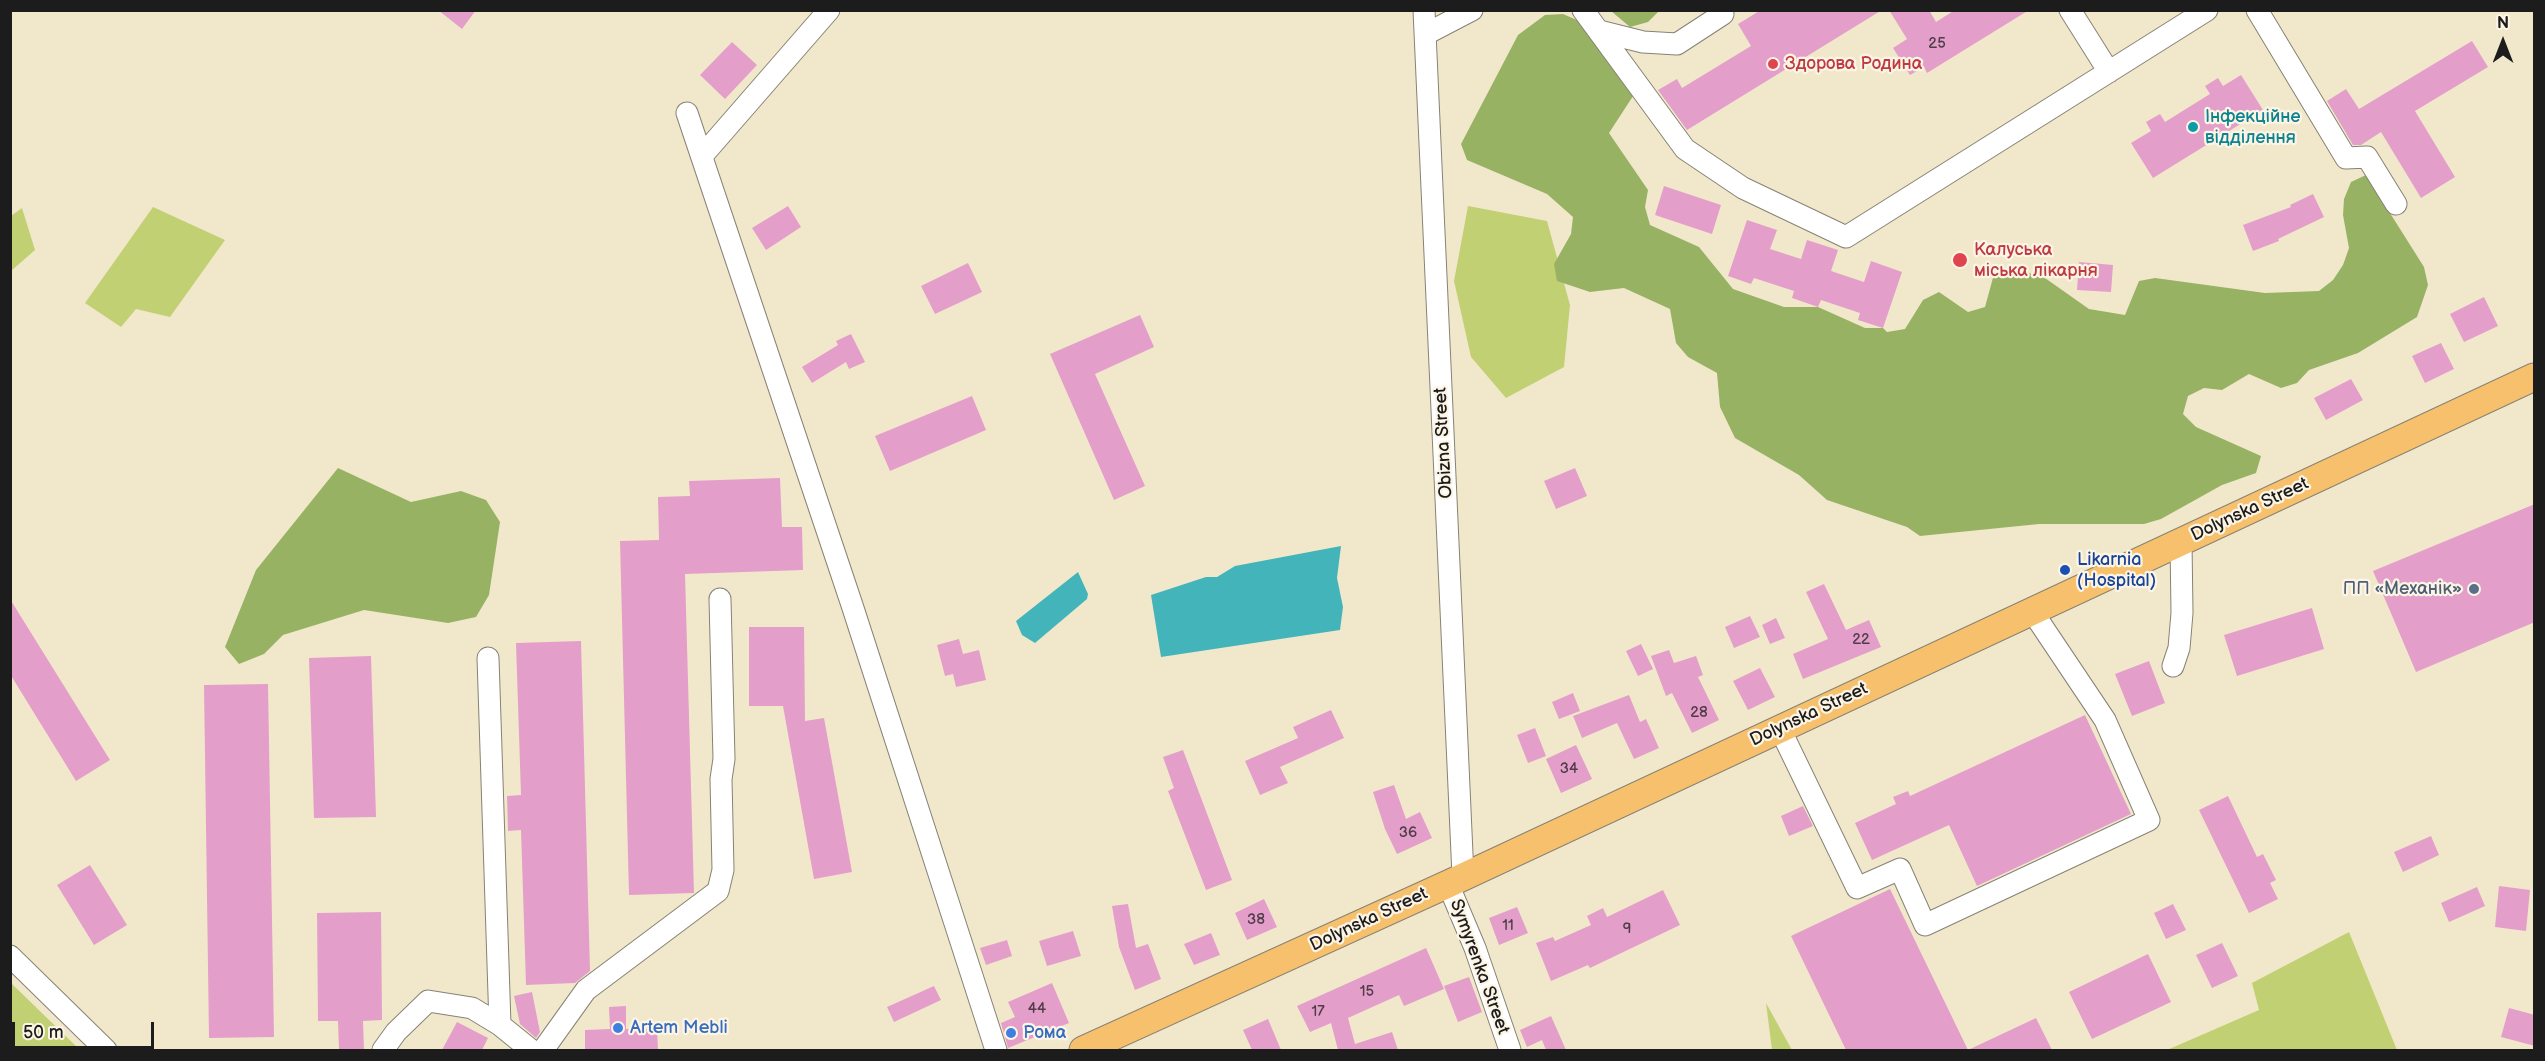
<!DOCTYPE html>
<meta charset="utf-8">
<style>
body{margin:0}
#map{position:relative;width:2545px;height:1061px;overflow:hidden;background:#f1e8cc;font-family:"Balsamiq Sans",sans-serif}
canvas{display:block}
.frame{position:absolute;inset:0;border:12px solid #1c1c1c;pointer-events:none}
.north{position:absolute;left:2473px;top:12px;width:60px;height:60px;-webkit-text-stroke:4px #fcf5e5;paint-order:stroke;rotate:0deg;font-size:16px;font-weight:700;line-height:24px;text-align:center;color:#1c1c1c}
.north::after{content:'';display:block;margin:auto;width:21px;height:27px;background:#1c1c1c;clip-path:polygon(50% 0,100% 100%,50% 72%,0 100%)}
.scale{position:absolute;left:12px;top:1022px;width:142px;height:27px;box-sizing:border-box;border:3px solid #1c1c1c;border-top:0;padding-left:8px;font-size:18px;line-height:21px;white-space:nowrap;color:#1c1c1c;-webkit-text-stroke:4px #fcf5e5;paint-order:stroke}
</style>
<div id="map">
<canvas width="2545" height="1061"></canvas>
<div class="frame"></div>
<div class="north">N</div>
<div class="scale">50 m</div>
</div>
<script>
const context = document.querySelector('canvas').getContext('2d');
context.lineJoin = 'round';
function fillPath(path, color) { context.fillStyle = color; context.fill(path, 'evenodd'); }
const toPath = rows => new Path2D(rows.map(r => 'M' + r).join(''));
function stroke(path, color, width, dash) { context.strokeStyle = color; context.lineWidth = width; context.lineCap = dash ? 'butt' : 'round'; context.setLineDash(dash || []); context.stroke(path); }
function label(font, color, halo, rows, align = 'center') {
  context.font = font + ' "Balsamiq Sans",sans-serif'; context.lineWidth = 4.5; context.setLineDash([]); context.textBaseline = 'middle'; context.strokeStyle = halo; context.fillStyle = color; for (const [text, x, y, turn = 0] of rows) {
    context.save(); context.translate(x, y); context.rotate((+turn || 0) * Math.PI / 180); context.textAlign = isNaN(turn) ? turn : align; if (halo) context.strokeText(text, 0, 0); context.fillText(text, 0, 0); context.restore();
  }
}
fillPath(toPath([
 [1468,206,1547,221,1570,305,1564,367,1506,398,1471,357,1454,281],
 [153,207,225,240,170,317,136,309,121,327,85,303],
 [22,208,35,250,11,271,11,216],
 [2349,932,2397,1050,2167,1050,2259,1010,2252,983],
 [10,983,11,983,80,1050,11,1050],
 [1766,1003,1792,1050,1772,1050]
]), '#c1d072');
fillPath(toPath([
 [1611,11,1659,11,1648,22,1630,27],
 [1563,14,1579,21,1637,90,1609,133,1648,190,1645,207,1650,225,1699,247,1733,289,1784,307,1818,307,1865,328,1883,328,1887,332,1905,329,1923,300,1939,292,1968,312,1985,307,1994,274,2010,267,2045,278,2089,309,2125,315,2139,281,2155,278,2265,293,2319,291,2333,280,2343,265,2349,248,2343,215,2344,199,2351,182,2366,175,2424,267,2428,285,2417,317,2358,353,2309,370,2297,383,2281,388,2249,374,2222,390,2204,388,2188,396,2183,414,2196,427,2261,456,2256,473,2222,485,2161,519,2144,524,2039,524,1920,536,1907,527,1827,500,1799,475,1735,438,1720,407,1717,373,1688,357,1676,343,1670,309,1624,288,1590,292,1557,281,1554,264,1571,234,1573,217,1547,194,1467,160,1461,144,1518,35,1545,15],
 [338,468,411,502,461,491,486,500,500,522,489,595,476,617,448,623,364,610,283,635,264,654,239,664,225,647,256,570]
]), '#98b264');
fillPath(toPath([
 [1341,546,1337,578,1343,607,1340,630,1161,657,1151,595,1206,577,1217,577,1235,566],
 [1078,572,1088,594,1087,599,1035,643,1022,635,1016,621]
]), '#44b4bb');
fillPath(toPath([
 [438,10,476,10,462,29],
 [1761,10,1882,10,1687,130,1658,90,1677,79,1682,88,1751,46,1738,24],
 [1889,10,1929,10,1936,22,1955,10,2029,10,1927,73,1924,67,1910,75,1893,48,1907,39],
 [2472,41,2488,67,2415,111,2455,177,2421,198,2381,132,2361,145,2353,145,2327,101,2346,89,2359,109],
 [732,42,757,65,725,99,700,75],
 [2241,75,2263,110,2153,178,2131,143,2151,131,2146,122,2160,114,2165,122,2210,94,2205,86,2218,78,2223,86],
 [1664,186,1721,205,1712,234,1655,215],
 [2313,194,2324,217,2278,239,2279,241,2253,251,2243,225,2291,207,2290,205],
 [788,206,801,227,766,250,752,228],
 [1747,220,1777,230,1770,249,1801,259,1807,240,1838,250,1831,271,1864,282,1871,261,1902,272,1883,328,1858,320,1860,313,1821,300,1818,307,1792,298,1794,291,1754,278,1751,284,1728,276],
 [2079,262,2113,265,2111,292,2077,290],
 [968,263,982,292,935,314,921,286],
 [2484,297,2498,326,2464,342,2450,314],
 [1140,315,1154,347,1095,374,1145,486,1114,500,1050,354],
 [851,334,865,362,849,369,846,362,812,383,802,367,838,345,836,341],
 [2441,343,2454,369,2425,383,2412,356],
 [2351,379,2363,400,2326,420,2314,398],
 [972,396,986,430,890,471,875,436],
 [1575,468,1587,496,1556,509,1544,481],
 [780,478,782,527,802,527,803,570,685,574,694,893,629,895,620,541,659,540,658,497,690,496,689,481],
 [2535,504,2535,622,2416,672,2373,571],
 [1824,584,1846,630,1869,620,1881,647,1803,679,1793,654,1828,639,1806,592],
 [10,599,110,760,76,781,10,674],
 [2312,608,2324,649,2237,676,2224,635],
 [1750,616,1760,637,1734,648,1725,627],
 [1776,618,1785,638,1770,644,1762,625],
 [749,627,804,627,805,721,824,718,852,872,814,879,783,706,749,706],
 [959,639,963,654,979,650,986,680,956,687,953,674,945,676,937,645],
 [581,641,590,971,575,983,526,985,521,830,508,831,507,796,521,795,516,643],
 [1641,644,1653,669,1638,676,1626,651],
 [1669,650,1674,663,1696,656,1703,675,1698,677,1719,720,1692,733,1672,693,1666,696,1651,656],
 [371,656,376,817,314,818,309,658],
 [2149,661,2165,703,2132,716,2115,674],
 [1760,668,1775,697,1748,710,1733,681],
 [268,684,274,1037,209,1038,204,685],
 [1573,693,1580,711,1559,719,1552,702],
 [1629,695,1640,722,1646,719,1659,748,1634,759,1617,723,1582,738,1573,716],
 [1331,710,1344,738,1280,767,1288,783,1260,795,1245,761,1298,738,1293,727],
 [2085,715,2131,814,1977,886,1949,825,1872,860,1855,823,1896,804,1893,797,1908,791,1910,796],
 [1535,728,1546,756,1528,763,1517,735],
 [1576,745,1592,779,1561,793,1546,759],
 [1183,750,1232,880,1206,890,1168,791,1174,788,1163,757],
 [1394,785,1406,819,1420,812,1432,838,1397,854,1385,829,1373,792],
 [2228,796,2257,857,2263,854,2276,880,2270,883,2278,899,2249,913,2199,810],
 [1803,806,1813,826,1789,836,1781,816],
 [2431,836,2439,855,2403,872,2394,852],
 [90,865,127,925,94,945,57,885],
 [2499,886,2530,890,2526,931,2495,927],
 [2477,887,2485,906,2449,922,2441,903],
 [1890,889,1968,1050,2036,1018,2052,1050,1846,1050,1791,936],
 [1663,890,1680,925,1590,968,1588,965,1551,981,1536,943,1553,937,1555,941,1591,925,1587,916,1603,908,1607,917],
 [1264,899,1277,927,1247,940,1235,913],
 [1128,904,1136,948,1148,944,1161,979,1135,990,1119,947,1112,906],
 [2173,904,2186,930,2166,939,2154,913],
 [1517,907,1528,933,1499,945,1489,918],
 [381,912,382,1020,363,1021,364,1050,339,1050,338,1021,318,1021,317,913],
 [1073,931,1081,956,1047,966,1039,941],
 [1211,933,1220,955,1194,965,1184,944],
 [1007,940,1012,956,986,965,980,948],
 [2222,943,2238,976,2212,988,2196,955],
 [1426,948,1444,989,1404,1006,1399,995,1348,1018,1355,1044,1392,1032,1398,1050,1338,1050,1331,1023,1310,1032,1297,1006],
 [2148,954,2171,1002,2092,1039,2069,992],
 [1469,977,1482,1012,1458,1022,1444,986],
 [1052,983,1069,1023,1008,1048,1001,1023,1015,1017,1008,1002],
 [934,986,941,1000,894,1022,887,1007],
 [532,992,540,1032,536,1038,520,1024,514,996],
 [626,1006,626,1029,657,1028,658,1050,585,1050,585,1030,610,1029,609,1007],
 [2509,1008,2535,1015,2535,1046,2501,1037],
 [1551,1016,1566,1050,1546,1050,1542,1040,1527,1047,1520,1030],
 [1268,1019,1281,1050,1252,1050,1243,1030],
 [457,1022,488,1038,482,1050,442,1050]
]), '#e49eca');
const minor = toPath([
 [1424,10,1463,876],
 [1583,10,1685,149,1743,188,1846,237,2207,10],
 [2070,10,2109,72],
 [2257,10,2346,158,2367,157,2396,204],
 [1599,31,1643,42,1677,44,1723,14],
 [1426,34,1472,10],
 [687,113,852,605,996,1050],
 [702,156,829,10],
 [488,658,500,1025],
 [2173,666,2179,648,2182,613,2181,542],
 [1780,729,1857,888,1900,869,1925,925,2149,820,2105,720,2032,611],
 [1448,884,1475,948,1510,1050],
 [10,956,106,1050],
 [383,1050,396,1032,428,1001,472,1008,500,1025,531,1050],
 [543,1050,586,990,718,891,723,870,721,779,724,759,720,599]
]);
const major = toPath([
 [1083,1050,1448,884,2534,377]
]);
stroke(minor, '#868274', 23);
stroke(major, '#868274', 29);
stroke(minor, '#fff', 21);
stroke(major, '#f7c06c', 27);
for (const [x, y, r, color] of [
 [1773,64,6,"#e0444e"],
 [2193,127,6,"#0f9aa8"],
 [1960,260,8,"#e0444e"],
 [2065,570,6,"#1a4fb4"],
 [2474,589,6,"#5c6f8a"],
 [618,1028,6,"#3f7fe0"],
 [1011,1033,6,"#3f7fe0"]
]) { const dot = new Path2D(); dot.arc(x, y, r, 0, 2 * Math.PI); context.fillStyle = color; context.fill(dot); stroke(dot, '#fcf5e5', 2); }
label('15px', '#4e3c48', null, [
 ["25",1937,44],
 ["22",1861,640],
 ["28",1699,713],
 ["34",1569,769],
 ["36",1408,833],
 ["38",1256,920],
 ["11",1508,926],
 ["9",1627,929],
 ["15",1367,992],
 ["44",1037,1009],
 ["17",1318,1012]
]);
label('18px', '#be3a42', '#fcf5e5', [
 ["Здорова Родина",1785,64],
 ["Калуська",1974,250],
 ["міська лікарня",1974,271]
], 'left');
label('18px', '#0d838f', '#fcf5e5', [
 ["Інфекційне",2205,117],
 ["відділення",2205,138]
], 'left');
label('18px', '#1c1c1c', '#fcf5e5', [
 ["Obizna Street",1444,443,-93],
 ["Dolynska Street",2250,510,-25],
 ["Dolynska Street",1809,715,-25],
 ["Dolynska Street",1369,920,-25],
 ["Symyrenka Street",1479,967,70]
]);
label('18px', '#164399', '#fcf5e5', [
 ["Likarnia",2077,560],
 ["(Hospital)",2077,581]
], 'left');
label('18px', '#4e5e75', '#fcf5e5', [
 ["ПП «Механік»",2462,589]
], 'right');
label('18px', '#366cbe', '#fcf5e5', [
 ["Artem Mebli",630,1028],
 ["Рома",1023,1033]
], 'left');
</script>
